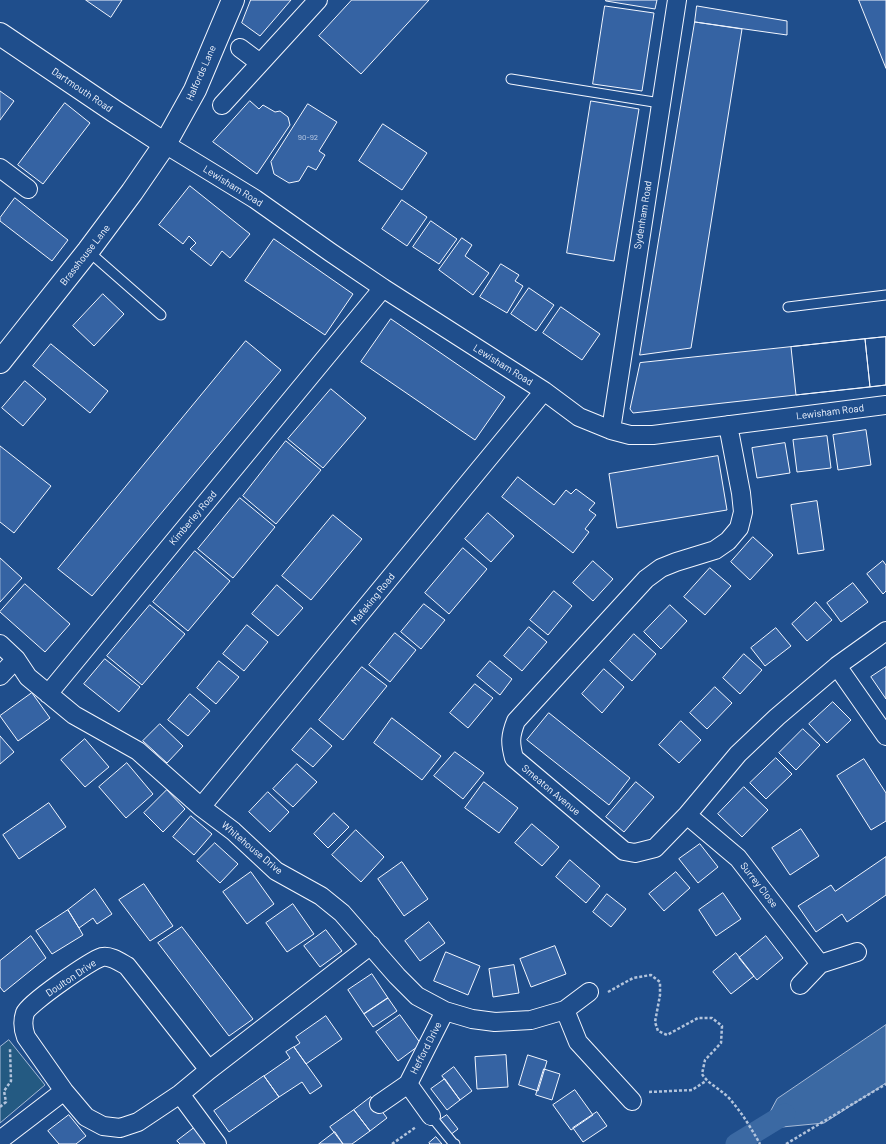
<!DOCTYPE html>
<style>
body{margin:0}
canvas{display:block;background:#1f4e8c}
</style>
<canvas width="886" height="1144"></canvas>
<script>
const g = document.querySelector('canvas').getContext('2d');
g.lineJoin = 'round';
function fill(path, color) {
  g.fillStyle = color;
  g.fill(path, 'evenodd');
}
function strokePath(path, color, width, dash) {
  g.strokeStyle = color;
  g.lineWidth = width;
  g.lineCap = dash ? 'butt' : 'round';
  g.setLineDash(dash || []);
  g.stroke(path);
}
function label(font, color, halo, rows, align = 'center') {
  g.font = font + ' Barlow,sans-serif';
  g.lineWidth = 3;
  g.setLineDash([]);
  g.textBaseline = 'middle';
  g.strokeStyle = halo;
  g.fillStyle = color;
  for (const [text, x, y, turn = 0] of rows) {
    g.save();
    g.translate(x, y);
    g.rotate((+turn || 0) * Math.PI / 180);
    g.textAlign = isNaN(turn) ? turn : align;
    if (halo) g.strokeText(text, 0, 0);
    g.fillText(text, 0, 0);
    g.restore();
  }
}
const green = new Path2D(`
 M9,1040L45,1085L0,1123V1047Z`);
fill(green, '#245a82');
strokePath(green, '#a8bbd7', 1);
const water = new Path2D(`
 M886,1025V1083L824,1123L761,1129L777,1099Z`);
fill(water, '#3b69a3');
strokePath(water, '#a8bbd7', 1);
strokePath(new Path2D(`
 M736,1144L785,1114`), '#3b69a3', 21);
const building = new Path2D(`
 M86,0H122L111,17Z
 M251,0H291L260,36L242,23Z
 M352,0H429L361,74L319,36Z
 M606,0H657L655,9L606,1Z
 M859,0H886V68Z
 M605,6L654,13L642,91L593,84Z
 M697,6L787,21V35L695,22Z
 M695,22L742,29L691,348L640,355Z
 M0,91L14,101L0,120Z
 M250,101L259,109L263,105L275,112L280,111L288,117L290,125L257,174L213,142Z
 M591,101L639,109L614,261L567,253Z
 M65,103L90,123L43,184L18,165Z
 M308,104L337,122L319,151L325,155L316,170L308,166L299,181L289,183L274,174L271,162Z
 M383,124L427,153L402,190L359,161Z
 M190,186L250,234L230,258L222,251L211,266L190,249L196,243L189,236L183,244L159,225Z
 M15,198L68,240L52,261L0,221V218Z
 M402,200L427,217L407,246L382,229Z
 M431,221L457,239L439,264L413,247Z
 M462,238L472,245L465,256L489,273L473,295L439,270Z
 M274,239L353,294L325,335L245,281Z
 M501,264L519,275L515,281L523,286L507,313L480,297Z
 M529,288L554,305L536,331L511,314Z
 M103,294L124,314L94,346L73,326Z
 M561,307L600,334L582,360L543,333Z
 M391,319L505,397L475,440L361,362Z
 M886,337V385L633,413L630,409L640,363Z
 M886,337V385L870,387L865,339Z
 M865,339L870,387L796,395L791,347Z
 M246,341L281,370L92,596L58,569Z
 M51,344L108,391L90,413L33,366Z
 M25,381L46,399L23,426L2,408Z
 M331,389L366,418L323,468L288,439Z
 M866,430L871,465L838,470L833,435Z
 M827,436L831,468L797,472L793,440Z
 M286,441L321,470L276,524L243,496Z
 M785,443L790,473L757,478L752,448Z
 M0,446L51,486L14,533L0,522Z
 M718,456L727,510L617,528L609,474Z
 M518,477L554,505L566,490L571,494L576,489L595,503L589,510L596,515L585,529L589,532L573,553L502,497Z
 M240,498L275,527L233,578L198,549Z
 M817,501L824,550L798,554L791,505Z
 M488,513L514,536L491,562L465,539Z
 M333,515L362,539L311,600L282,576Z
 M753,537L773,555L750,580L731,562Z
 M463,548L487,569L449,614L425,593Z
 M195,551L230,581L188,631L153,602Z
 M0,558L22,578L0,602Z
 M593,561L613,579L593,601L573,583Z
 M883,561L886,565V591L883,594L867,574Z
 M710,568L731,586L705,615L684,597Z
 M853,583L868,602L841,622L827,603Z
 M25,584L70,624L45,652L0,612Z
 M277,585L303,608L278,636L252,614Z
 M554,591L572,606L548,635L530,620Z
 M816,602L832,620L807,641L792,624Z
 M424,604L445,620L421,649L401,632Z
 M150,605L185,634L142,685L107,656Z
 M670,605L687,621L661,649L644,632Z
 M247,625L268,642L244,671L223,654Z
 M529,627L547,642L522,671L504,656Z
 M776,628L791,646L765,666L751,648Z
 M395,633L416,650L390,682L369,665Z
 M634,634L656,654L632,681L610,661Z
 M744,654L762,670L740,694L723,678Z
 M105,659L140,687L119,712L84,684Z
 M219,661L239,677L216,704L197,688Z
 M490,661L512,679L500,695L477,676Z
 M362,667L387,686L343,740L319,720Z
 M886,667V699L871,677Z
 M604,669L624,687L602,713L582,694Z
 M475,684L493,698L468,728L450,713Z
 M715,687L732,703L707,729L690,713Z
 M32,693L50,718L18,741L0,716Z
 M190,694L210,711L188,736L168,720Z
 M833,702L851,720L827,743L809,724Z
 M549,713L630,778L609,805L527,740Z
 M392,718L441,756L422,780L374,743Z
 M681,721L701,740L679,763L659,745Z
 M160,724L183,746L167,763L143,741Z
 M311,728L332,746L313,767L292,750Z
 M803,729L820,745L796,770L779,753Z
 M0,736L14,752L0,764Z
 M85,739L109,767L85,787L61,760Z
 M455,752L484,773L463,799L434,776Z
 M776,758L792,774L766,799L750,783Z
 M864,759L886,793V821L871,830L837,776Z
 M127,763L153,794L126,818L99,787Z
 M297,764L317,782L293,807L273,789Z
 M484,782L518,808L499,833L465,808Z
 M636,782L654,797L624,832L606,817Z
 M744,787L768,810L742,837L718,814Z
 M167,790L185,809L163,832L144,813Z
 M268,792L289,812L270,832L249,812Z
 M49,803L66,827L19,859L3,835Z
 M334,813L349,827L328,848L314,834Z
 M191,816L212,834L194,855L173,837Z
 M532,824L559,847L542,866L515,843Z
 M801,829L819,856L790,875L772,848Z
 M356,830L384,857L361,882L332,855Z
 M215,843L238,864L220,883L197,861Z
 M700,844L718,867L698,883L679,859Z
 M886,857V895L847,922L842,914L816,932L798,906L831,885L835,891Z
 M570,860L600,886L586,903L556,877Z
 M402,862L428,899L404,916L378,879Z
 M251,872L274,904L247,924L223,892Z
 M676,872L690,888L664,911L649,894Z
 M144,884L173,926L150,941L119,900Z
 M95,889L112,914L97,924L93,918L79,928L68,910Z
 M723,893L741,919L716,936L699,910Z
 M607,894L626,909L611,927L593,912Z
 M293,904L314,934L287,952L266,923Z
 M68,910L79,928L83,935L52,954L36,931Z
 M429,922L445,943L420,961L405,941Z
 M182,927L253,1019L229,1036L158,943Z
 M326,930L342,951L320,967L304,946Z
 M31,936L46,958L4,992L0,987V961Z
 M766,936L783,958L757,980L739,958Z
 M555,946L566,974L531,987L520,959Z
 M446,952L480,966L468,995L434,981Z
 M736,953L754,976L731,994L713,972Z
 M514,965L519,993L493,997L489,969Z
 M372,974L388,998L364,1014L348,990Z
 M388,998L397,1011L373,1027L364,1014Z
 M400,1015L421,1044L398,1061L376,1032Z
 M326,1016L342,1039L306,1064L294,1047L300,1043L296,1037Z
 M294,1047L322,1086L310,1094L302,1082L279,1097L264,1076L290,1058L286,1052Z
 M506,1055L508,1087L477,1089L475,1057Z
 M528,1055L547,1061L538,1091L519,1085Z
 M454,1067L472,1091L460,1100L442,1076Z
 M544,1069L560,1074L552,1100L536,1095Z
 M264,1076L279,1097L229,1132L214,1111Z
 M445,1079L460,1100L447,1110L431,1089Z
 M575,1090L593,1115L571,1130L553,1105Z
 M371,1097L387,1118L370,1131L354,1110Z
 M354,1110L370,1131L352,1144H343L330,1127Z
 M597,1112L607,1126L583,1142L573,1128Z
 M69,1115L86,1136L76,1144H59L48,1131Z
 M447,1115L458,1129L450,1135L438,1121Z
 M194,1128L207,1144H180L177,1141Z
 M335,1132L343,1144H319Z
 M436,1137L442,1144H430L429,1143Z`);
fill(building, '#3563a3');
strokePath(building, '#f2f6ff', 1);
const lane = new Path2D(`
 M511,79L660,103
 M88,251L161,315
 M788,307L886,295
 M431,1116L453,1143L455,1144`);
const street = new Path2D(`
 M240,48L260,63
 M222,105L318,0
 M165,144L255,199L330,252L383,288L544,391L579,417L611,430L630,435H653L886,405
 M0,168L28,189
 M728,425L741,493L743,512L739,528L728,541L715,550L676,562L661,568L646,579L516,721C510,736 510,743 514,758L624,851L635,853L655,848L687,815L738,754L777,717L837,666L886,631
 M611,430L677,0
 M0,644L16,659L28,677L74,715L138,751L201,807L233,831L276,871L321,896L342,913L397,976L417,996L445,1011L472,1019L495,1022L531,1020L565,1010L589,992
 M837,666L886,736
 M0,676L16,659
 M48,694L383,288
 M201,807L544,391
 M687,815L738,858L820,964
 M800,985L820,964L857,952
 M565,1010L578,1042L632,1101
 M209,1070L127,966C120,962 110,955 102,957C90,961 29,1003 25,1013C22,1022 23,1029 26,1037L64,1091L86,1117L103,1126L120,1128L138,1122L180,1094L209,1070L371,945
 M408,1084L431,1116
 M180,1094L217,1144
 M379,1104L408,1084L445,1011
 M0,1140L64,1091`);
const secondary = new Path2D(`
 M0,34L114,111L165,144
 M0,362L88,251L132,192L165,144L195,90L233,0`);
strokePath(lane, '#f2f6ff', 11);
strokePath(street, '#f2f6ff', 20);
strokePath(secondary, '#f2f6ff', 24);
strokePath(new Path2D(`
 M608,992L633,978L651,975L660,982V995L655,1022L658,1031L667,1035L698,1018H712L722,1026L721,1043L705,1060L702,1074C708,1084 719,1088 728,1097C741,1111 751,1128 760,1144
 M649,1092L692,1090L706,1081
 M0,1107L6,1102L4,1091L11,1081L10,1049
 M392,1144L416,1127
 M786,1144L886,1084`), '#b3c4dc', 2.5, [3, 2]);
strokePath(lane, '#1f4e8c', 9);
strokePath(street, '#1f4e8c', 18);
strokePath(secondary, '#1f4e8c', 22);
label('8px', '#c3d1e8', null, [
 ["90-92",308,137]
]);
label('10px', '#f2f6ff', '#1f4e8c', [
 ["Halfords Lane",201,73,-66],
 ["Dartmouth Road",82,90,34],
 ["Lewisham Road",233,186,32],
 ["Sydenham Road",643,215,-81],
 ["Brasshouse Lane",85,255,-52],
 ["Lewisham Road",503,365,32],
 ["Lewisham Road",830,412,-7],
 ["Kimberley Road",193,518,-50],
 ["Mafeking Road",373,599,-51],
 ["Smeaton Avenue",551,790,40],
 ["Whitehouse Drive",252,848,40],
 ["Surrey Close",759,885,52],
 ["Doulton Drive",71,978,-34],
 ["Hefford Drive",426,1048,-63]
]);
</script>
